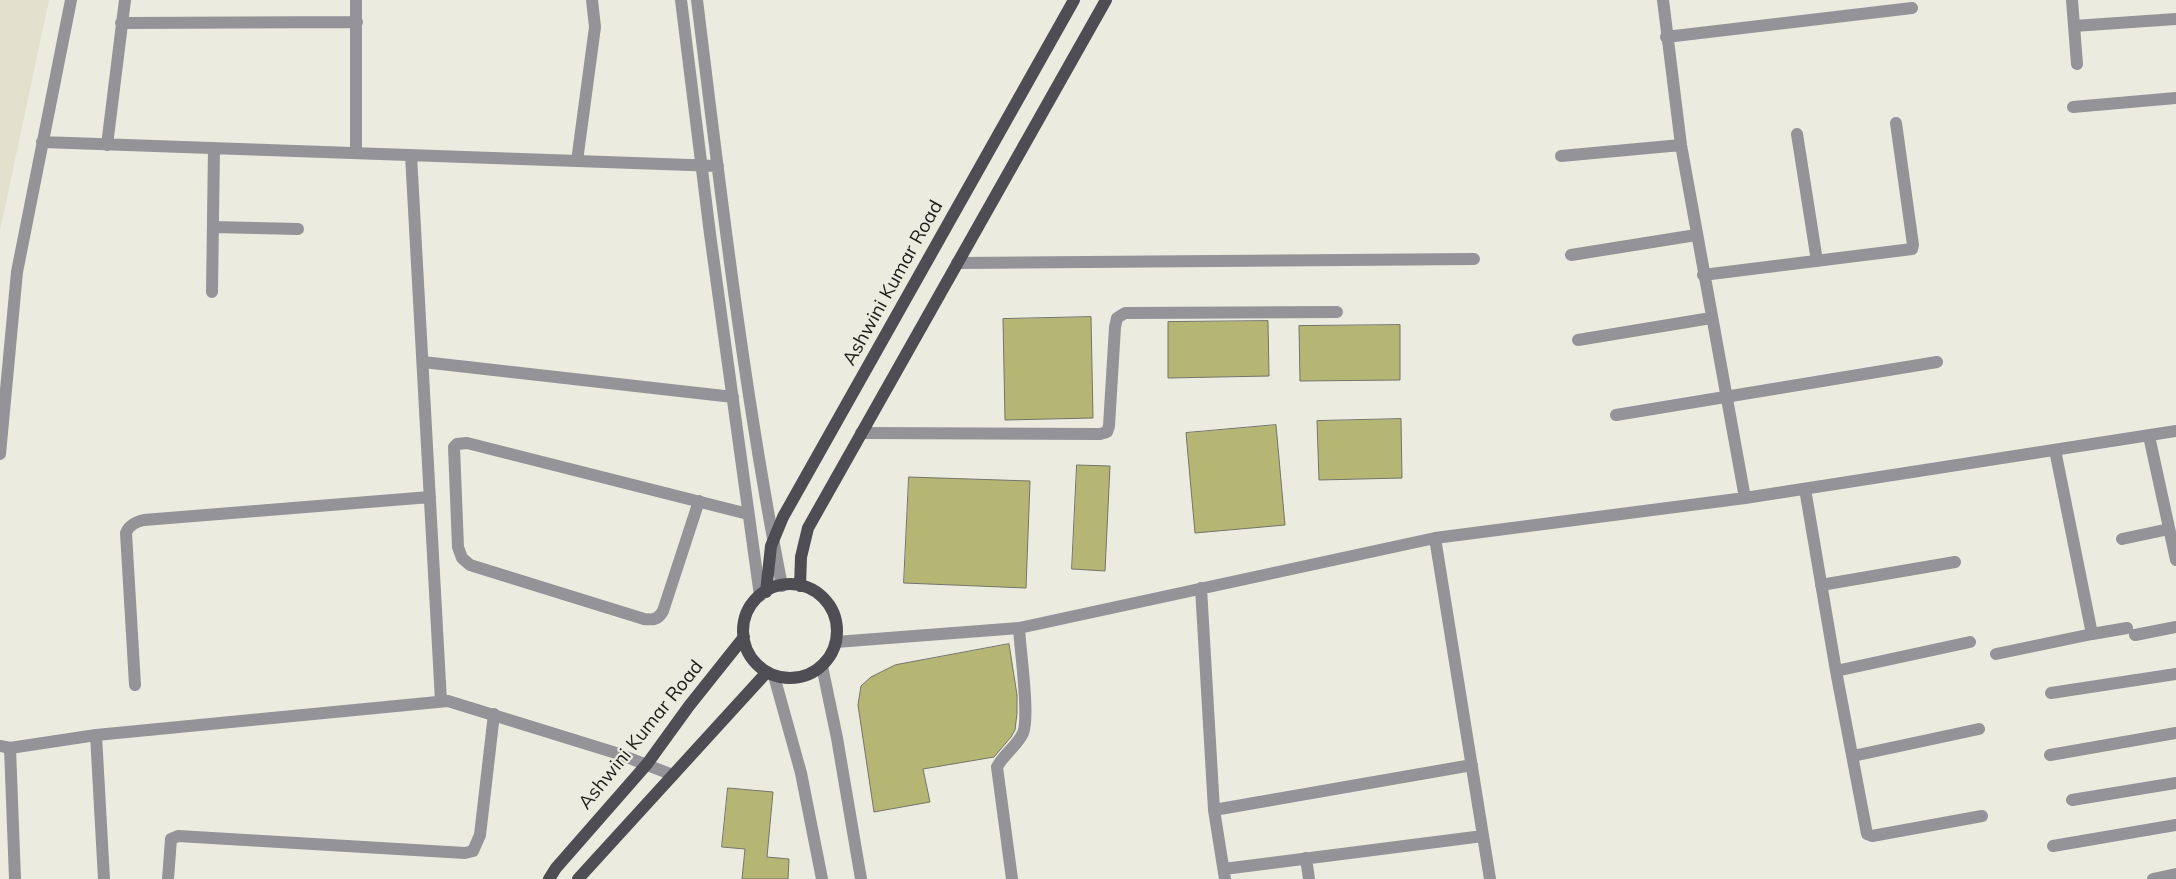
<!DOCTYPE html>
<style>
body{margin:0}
canvas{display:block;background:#ebebe0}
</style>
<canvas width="2176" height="879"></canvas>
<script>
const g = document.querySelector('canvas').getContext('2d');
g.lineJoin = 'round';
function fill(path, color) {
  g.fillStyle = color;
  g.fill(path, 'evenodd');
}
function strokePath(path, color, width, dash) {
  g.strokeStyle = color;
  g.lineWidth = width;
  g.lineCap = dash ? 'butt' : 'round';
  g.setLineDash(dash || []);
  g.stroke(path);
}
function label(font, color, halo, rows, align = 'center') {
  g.font = font + ' Mulish,sans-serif';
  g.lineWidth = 4.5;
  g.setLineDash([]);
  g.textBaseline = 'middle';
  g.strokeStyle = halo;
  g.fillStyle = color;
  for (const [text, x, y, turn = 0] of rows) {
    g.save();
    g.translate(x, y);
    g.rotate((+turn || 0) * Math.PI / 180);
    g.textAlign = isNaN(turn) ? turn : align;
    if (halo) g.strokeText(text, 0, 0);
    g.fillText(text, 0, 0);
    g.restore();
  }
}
fill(new Path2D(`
 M0,0H49L0,231Z`), '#e1e1ce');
const building = new Path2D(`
 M1091,317L1093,418L1005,420L1003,319Z
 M1268,321L1269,376L1168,378V322Z
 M1400,325V380L1300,381L1299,326Z
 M1401,419L1402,478L1319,480L1317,421Z
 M1276,425L1285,525L1195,533L1186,433Z
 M1077,465L1110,466L1105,571L1072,569Z
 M909,477L1030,481L1026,588L904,583Z
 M1009,644L1017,695V713L1015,730L1011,737L994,757L923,769L930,802L874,812L858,705L861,686L871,677L895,665Z
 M728,788L773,792L767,857L789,859L788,879H742L745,849L722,847Z`);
fill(building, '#b6b674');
strokePath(building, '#73746a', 1);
strokePath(new Path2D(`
 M681,0L710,234L760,596
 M697,0C721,195 744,393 782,586
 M1663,0L1681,145L1745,498
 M2072,0L2077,64
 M121,23L357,22
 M2074,26L2176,19
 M1666,37L1912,8
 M2073,107L2176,98
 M1797,134L1817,261
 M42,142L718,166
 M107,145L125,0
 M356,153V0
 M411,155L441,701
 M1561,156L1681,145
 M577,161L595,27L592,0
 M213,227L298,229
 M1571,255L1696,235
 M957,263L1474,259
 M1703,275L1912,249L1913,245L1896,123
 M212,292L214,148
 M1578,340L1711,318
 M423,362L733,397
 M1616,415L1937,362
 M861,433L1100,434L1107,432L1109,426L1115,327L1117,318L1125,313L1337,312
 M2149,436L2176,560
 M0,454L17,272L71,0
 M1805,489L1836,671L1867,834L1872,836L1982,816
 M699,501L663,611C658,620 653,620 644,619L470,565L462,558L458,547L454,447L457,444L467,443L748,514
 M1435,538L1490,879
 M2122,539L2169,529
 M1821,585L1955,562
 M1201,588L1214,810
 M2092,634L2127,628
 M2135,635L2176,627
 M836,642L1019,628L1435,538L1745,498L2176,431
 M1996,654L2092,634L2055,450
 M822,666L837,738L861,879
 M1836,671L1970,642
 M774,676L801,773L822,879
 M135,685L126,533C129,525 135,522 144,520L430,497
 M2051,693L2176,674
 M96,735L104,879
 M0,746L10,748L96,735L448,701L616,753L673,775
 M10,748L15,879
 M2050,755L2176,733
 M1853,756L1979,729
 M2072,800L2176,783
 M2053,846L2176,825
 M1306,858L1309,879
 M1224,869L1483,836
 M168,879L171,839L178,836L465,853L473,851L480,835L494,714
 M1012,879L997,767C1004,754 1017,746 1023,733C1030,717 1020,649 1019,628
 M1225,879L1214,810L1472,765
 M2153,879L2176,874`), '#949397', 12);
strokePath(new Path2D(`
 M743 631a47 47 0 1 1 94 0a47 47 0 1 1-94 0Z
 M800,586L801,557L808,528L1106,0
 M766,592L771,546L783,517L1074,0
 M549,879L556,868L647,764L689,706L744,637
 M578,879L767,672`), '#4f4d54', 12);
label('19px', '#1c1c18', '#ebebe0', [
 ["Ashwini Kumar Road",893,283,-61],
 ["Ashwini Kumar Road",641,735,-51]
]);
</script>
